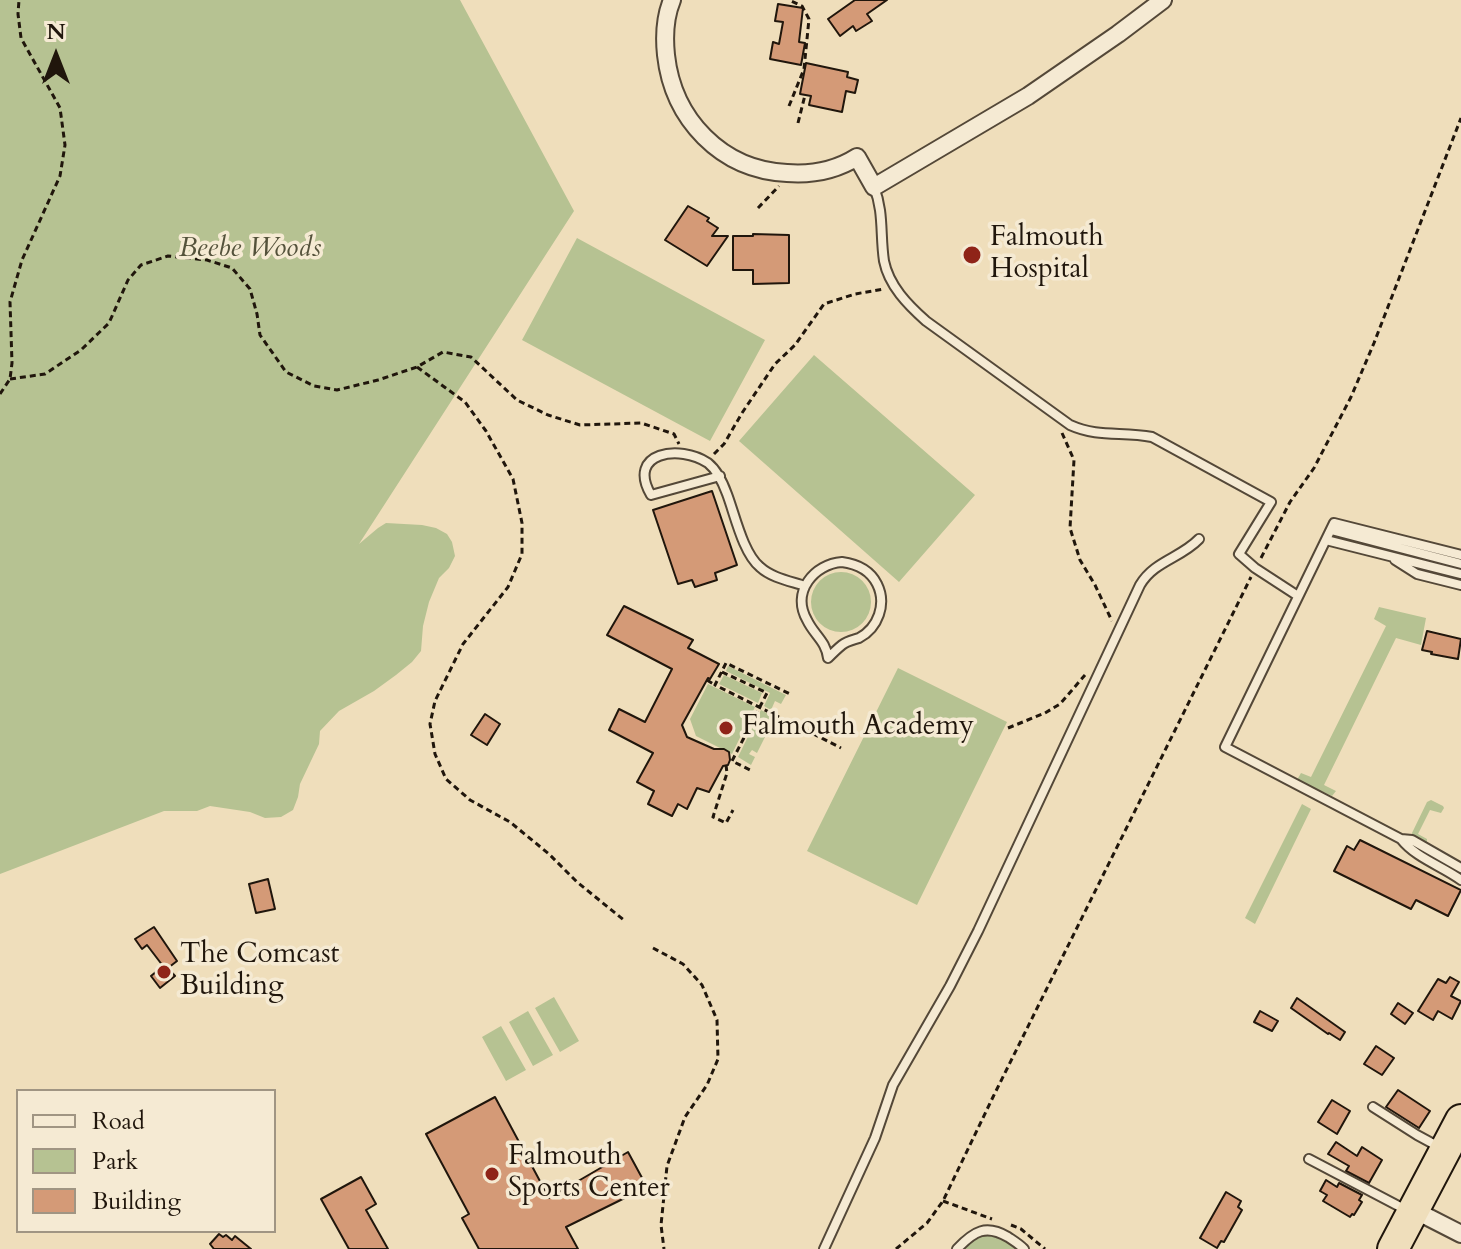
<!DOCTYPE html>
<style>
body{margin:0}
#map{position:relative;width:1461px;height:1249px;overflow:hidden;background:#efdebb;font-family:Cardo,serif}
canvas{display:block}
.legend{position:absolute;left:16px;top:1089px;width:260px;height:144px;box-sizing:border-box;background:#f5ead3;border:2px solid #a09583;margin:0;padding:10px 14px;list-style:none;font-size:24px;color:#20160c}
.legend li{display:flex;align-items:center;gap:16px;height:40px}
.legend b{width:40px;border:2px solid #a09583}
.north{position:absolute;left:16px;top:16px;width:80px;height:80px;-webkit-text-stroke:6px #f5ead3;paint-order:stroke;rotate:0deg;font-size:22px;font-weight:700;line-height:32px;text-align:center;color:#20160c}
.north::after{content:'';display:block;margin:auto;width:28px;height:36px;background:#20160c;clip-path:polygon(50% 0,100% 100%,50% 72%,0 100%)}
</style>
<div id="map">
<canvas width="1461" height="1249"></canvas>
<ul class="legend">
<li><b style="height:10px;background:#f5ead3"></b>Road</li>
<li><b style="height:22px;background:#b6c292"></b>Park</li>
<li><b style="height:22px;background:#d49a77"></b>Building</li>
</ul>
<div class="north">N</div>
</div>
<script>
const g = document.querySelector('canvas').getContext('2d');
g.lineJoin = 'round';
function fill(path, color) {
  g.fillStyle = color;
  g.fill(path, 'evenodd');
}
function strokePath(path, color, width, dash) {
  g.strokeStyle = color;
  g.lineWidth = width;
  g.lineCap = dash ? 'butt' : 'round';
  g.setLineDash(dash || []);
  g.stroke(path);
}
function label(font, color, halo, rows, align = 'center') {
  g.font = font + ' Cardo,serif';
  g.lineWidth = 7;
  g.setLineDash([]);
  g.textBaseline = 'middle';
  g.strokeStyle = halo;
  g.fillStyle = color;
  for (const [text, x, y, turn = 0] of rows) {
    g.save();
    g.translate(x, y);
    g.rotate((+turn || 0) * Math.PI / 180);
    g.textAlign = isNaN(turn) ? turn : align;
    if (halo) g.strokeText(text, 0, 0);
    g.fillText(text, 0, 0);
    g.restore();
  }
}
fill(new Path2D(`
 M0,0H460L574,211L359,544L378,528L386,523L422,525L436,528L447,534L452,542L455,556L449,568L439,578L429,602L423,626L421,651L412,662L396,675L374,691L339,711L320,731L319,744L300,784L298,797L293,810L281,817L265,818L250,812L210,806L197,811H164L0,874Z
 M577,238L765,340L710,441L522,340Z
 M814,355L975,495L899,582L739,441Z
 M811 602a30 30 0 1 1 60 0a30 30 0 1 1-60 0Z
 M1379,607L1426,618L1421,645L1396,638L1324,785L1336,791L1332,796L1297,780L1301,773L1311,777L1386,626L1374,619Z
 M728,666L786,695L781,704L775,701L771,710L764,706L770,693L726,671Z
 M898,668L1007,722L917,905L807,851Z
 M724,675L762,693L758,703L719,684Z
 M708,684L755,707L732,754L696,736L690,719Z
 M761,710L775,717L769,728L764,726L762,730L767,733L757,753L752,750L749,754L755,757L751,765L738,757Z
 M1431,800L1443,806L1444,808L1441,813L1430,810L1418,834L1427,839V842L1424,843L1412,837V833L1427,802Z
 M1302,804L1311,809L1255,924L1245,918Z
 M554,997L579,1041L560,1052L535,1008Z
 M528,1011L553,1055L533,1066L509,1022Z
 M501,1026L526,1070L506,1081L482,1037Z
 M990,1234L1003,1240L1016,1249H963L977,1236Z`), '#b6c292');
const building = new Path2D(`
 M855,0H887L867,14L872,21L856,31L853,26L840,36L828,19Z
 M778,4L803,8L799,42L805,43L801,65L770,59L773,42L779,44L783,22L775,21Z
 M806,63L848,72L847,77L858,80L855,93L846,91L842,112L809,105L811,96L800,94Z
 M688,206L709,218L707,221L718,228L712,236H728L707,266L665,240Z
 M753,234L789,235V283L753,284V270H733V236H753Z
 M712,491L737,565L715,573L717,580L695,587L692,580L678,584L653,510Z
 M624,606L693,640L688,648L719,664L710,679L708,678L682,725L687,737L714,749H724L729,752L730,760L728,765L723,766L709,792L697,788L687,809L678,804L672,816L648,804L654,791L637,782L653,753L609,730L619,709L645,722L672,669L607,635Z
 M1427,631L1461,639L1458,659L1431,654L1432,652L1422,650Z
 M485,714L500,724L487,745L471,735Z
 M1360,840L1461,890L1448,916L1416,900L1411,909L1334,871L1347,846L1354,850Z
 M268,879L275,909L256,913L249,884Z
 M154,927L177,961L168,968L175,976L160,988L151,976L163,966L147,945L142,949L135,939Z
 M1450,977L1459,982L1451,996L1461,1001L1452,1019L1438,1011L1433,1020L1418,1011L1438,979L1446,983Z
 M1297,998L1345,1032L1340,1040L1329,1033L1328,1034L1291,1008Z
 M1398,1003L1413,1013L1405,1024L1391,1014Z
 M1260,1011L1278,1021L1272,1031L1254,1022Z
 M1376,1046L1394,1058L1382,1075L1364,1064Z
 M1398,1090L1430,1111L1419,1128L1386,1107Z
 M495,1097L549,1198L628,1152L647,1187L566,1227L578,1249H479L462,1218L469,1214L426,1134Z
 M1332,1100L1350,1111L1337,1134L1318,1122Z
 M1336,1142L1357,1156L1362,1147L1382,1160L1369,1183L1346,1171L1349,1166L1328,1154Z
 M361,1177L376,1204L366,1210L388,1249H349L321,1199Z
 M1326,1180L1337,1187L1339,1183L1362,1195L1359,1200L1362,1202L1354,1215L1352,1214L1350,1217L1323,1201L1327,1195L1320,1191Z
 M1226,1192L1241,1201L1238,1207L1242,1210L1224,1242L1221,1241L1217,1248L1200,1238Z
 M219,1234L223,1237L226,1235L232,1240L235,1236L251,1249H214L210,1244Z`);
fill(building, '#d49a77');
strokePath(building, '#20160c', 2);
const lane = new Path2D(`
 M874,187C884,212 880,234 884,261C889,286 908,305 926,321L1070,425C1099,438 1122,431 1152,437L1271,502L1239,554L1255,568L1298,596
 M720,476L651,495C626,452 680,444 708,463C718,471 723,483 727,494C735,515 743,553 760,567C772,578 790,581 805,586
 M1331,530L1461,564
 M1326,540L1461,574
 M1461,555L1334,523L1225,747L1401,839L1412,840L1461,868
 M1395,560L1417,574L1461,585
 M842,562C857,564 870,570 877,584C887,604 878,628 859,638C853,640 847,641 842,645C837,649 833,653 828,658C826,641 814,635 807,620C791,592 814,564 842,562Z
 M1401,839C1416,858 1442,866 1461,880
 M1373,1107L1417,1135L1441,1148
 M1309,1159L1408,1211
 M824,1249L875,1138L893,1085L950,986L978,931L1140,585C1154,561 1181,558 1199,539
 M957,1249C974,1231 986,1224 1008,1237C1014,1241 1019,1244 1024,1249`);
const street = new Path2D(`
 M672,0C665,17 664,36 666,55C673,119 721,170 787,173C813,175 835,171 857,157L874,187L1028,96L1118,34L1163,0
 M1414,1210L1461,1234`);
const highway = new Path2D(`
 M1393,1249L1461,1120`);
strokePath(lane, '#544838', 12);
strokePath(street, '#544838', 20);
strokePath(highway, '#20160c', 34);
strokePath(new Path2D(`
 M789,106L804,69L809,19L802,6L789,0
 M798,123L805,95
 M758,208L779,186
 M417,367L465,402L486,431L513,479L522,523V554L508,587L463,644L435,701L430,724L435,754L446,779L470,800L510,822L549,854L577,882L625,921
 M10,379L45,374L81,350L109,323L128,280L141,265L168,256L207,260L232,268L250,289L257,314L260,335L286,372L314,386L337,390L378,380L417,367L443,352L471,357L517,400L548,415L580,425L641,423L674,434L679,444
 M0,394L10,379L12,363L10,302L22,260L60,176L65,145L60,108L21,38L18,14L19,0
 M1062,433L1074,460L1070,528L1080,560L1095,585L1112,621
 M714,454L724,444L742,413L775,364L795,345L824,304L855,294L884,289
 M1261,558L1290,502L1314,468L1351,397L1374,343L1461,118
 M722,672L767,693L732,761L752,771
 M707,680L715,685
 M779,717L715,685L726,663L790,694
 M1008,728L1045,713L1060,704L1085,675
 M804,729L841,748
 M726,765L727,773L713,817L726,823L733,810
 M653,948L683,964L702,985L717,1020L718,1059L707,1085L685,1117L667,1166L661,1225L664,1249
 M943,1201L992,1219
 M1011,1225L1021,1229L1045,1249
 M896,1249L927,1223L943,1201L993,1097L1251,577`), '#20160c', 3, [6, 4]);
strokePath(lane, '#f5ead3', 8);
strokePath(street, '#f5ead3', 16);
strokePath(highway, '#efdebb', 30);
for (const [x, y, r, color] of [
 [972,255,10,"#8f2418"],
 [726,728,8,"#8f2418"],
 [164,972,8,"#8f2418"],
 [492,1174,8,"#8f2418"]
]) {
  const dot = new Path2D();
  dot.arc(x, y, r, 0, 2 * Math.PI);
  g.fillStyle = color;
  g.fill(dot);
  strokePath(dot, '#f5ead3', 3);
}
label('28px', '#20160c', '#f5ead3', [
 ["Falmouth",990,239],
 ["Hospital",990,271],
 ["Falmouth Academy",742,728],
 ["The Comcast",180,956],
 ["Building",180,988],
 ["Falmouth",508,1158],
 ["Sports Center",508,1190]
], 'left');
label('italic 28px', '#54523b', '#f5ead3', [
 ["Beebe Woods",250,250]
]);
</script>
